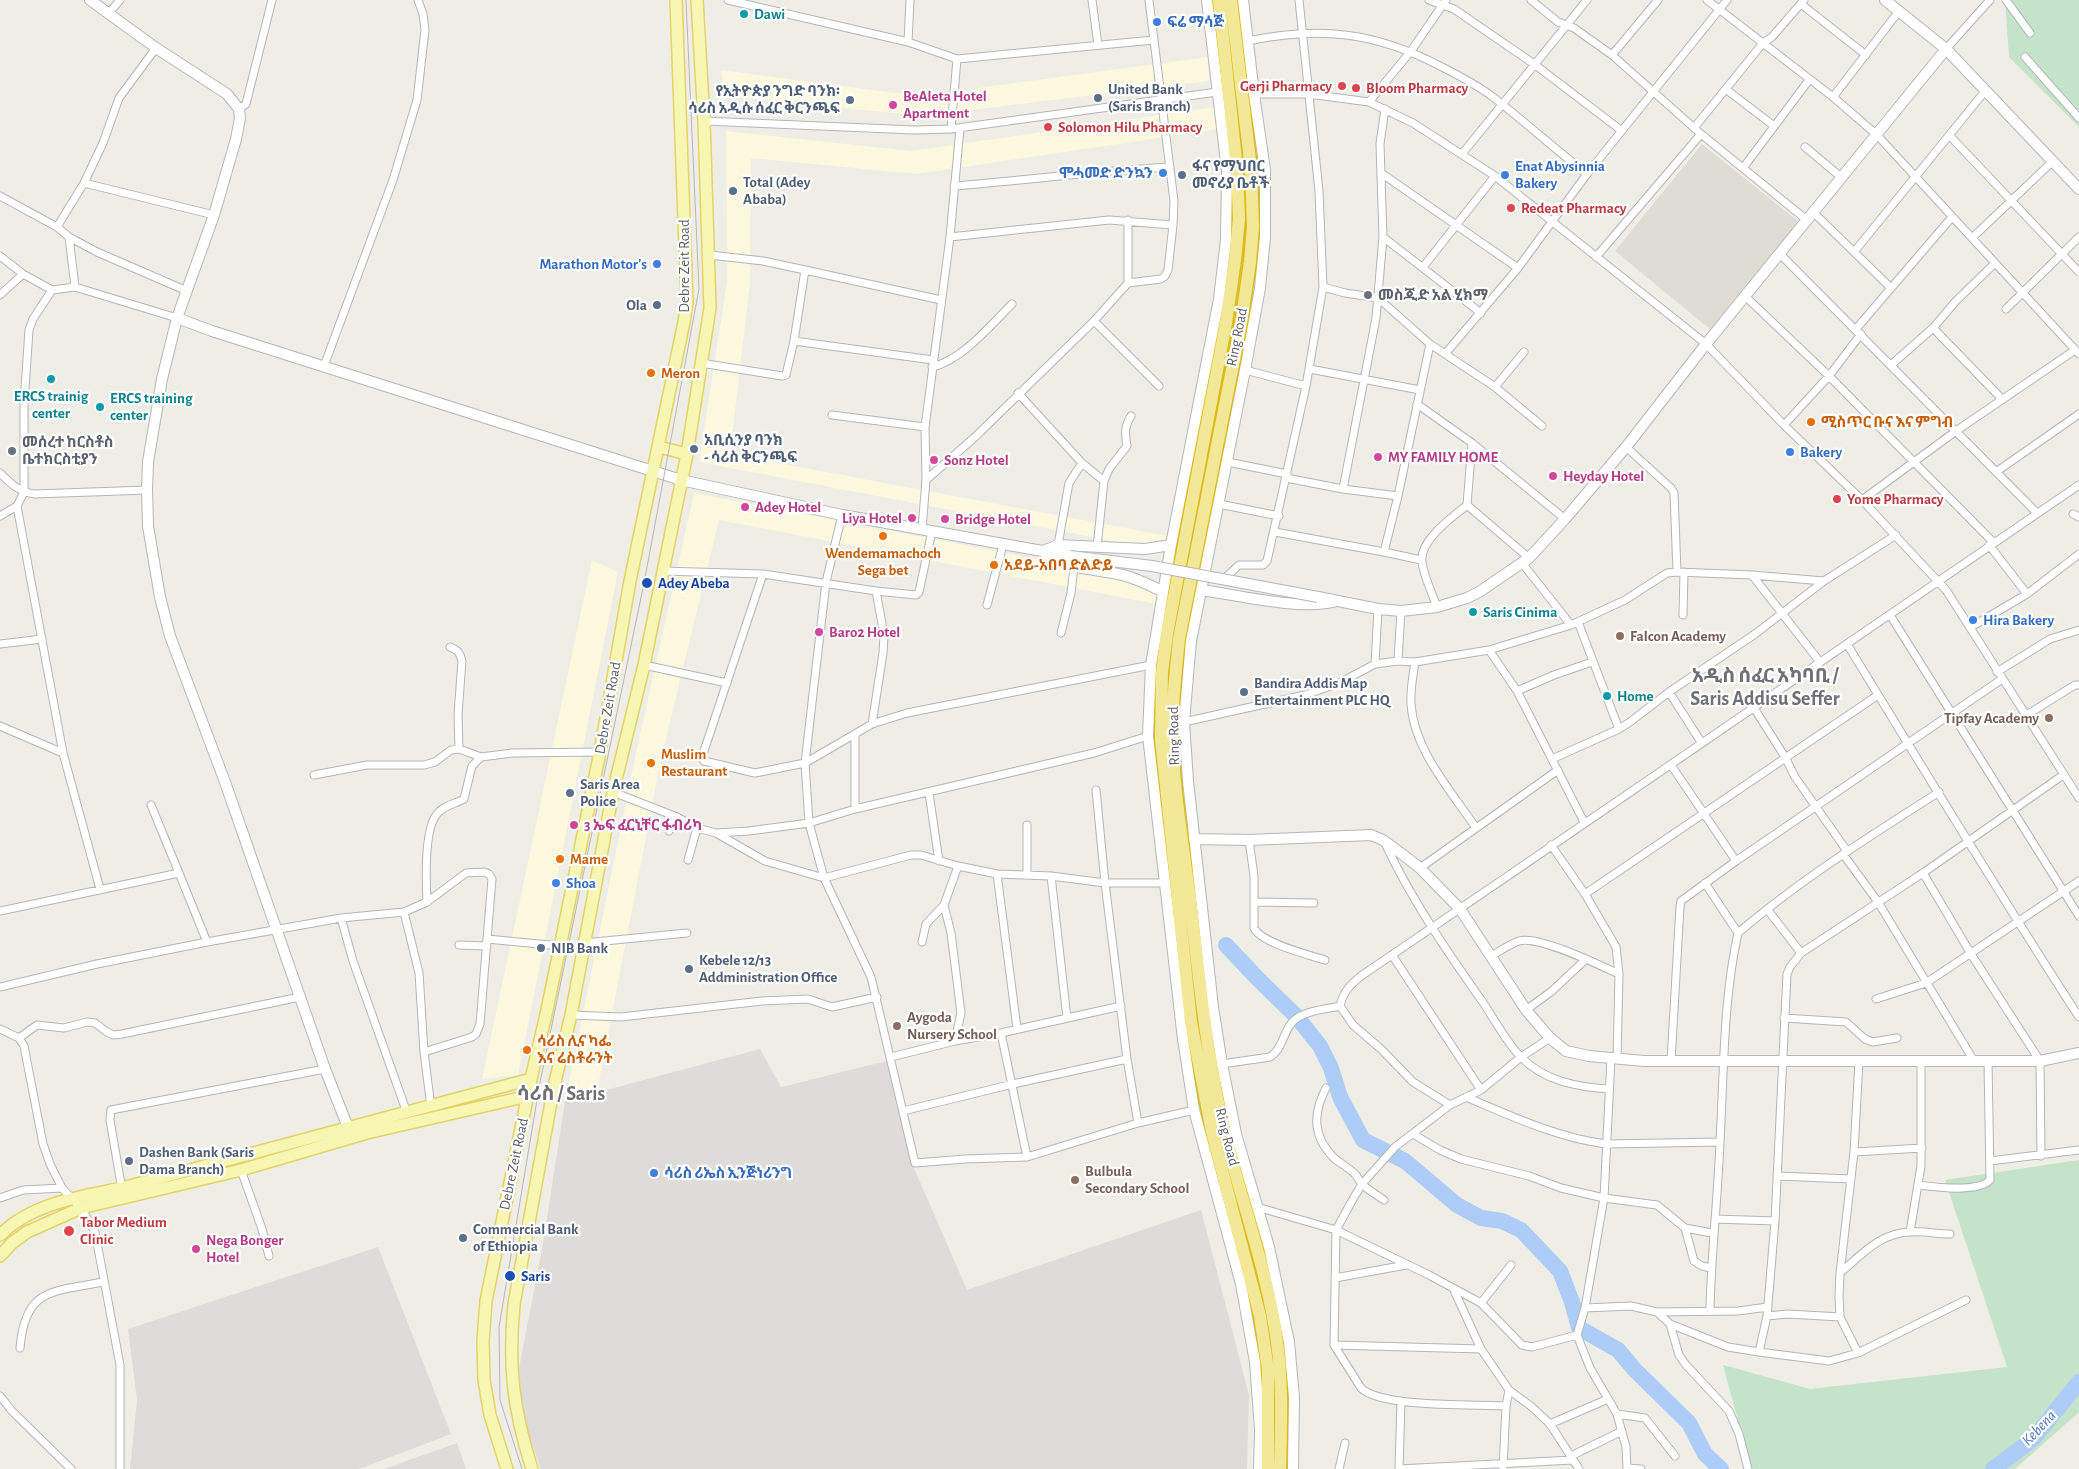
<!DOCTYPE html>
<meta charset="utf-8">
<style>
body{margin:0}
canvas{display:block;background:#eeede6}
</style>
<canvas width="2079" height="1469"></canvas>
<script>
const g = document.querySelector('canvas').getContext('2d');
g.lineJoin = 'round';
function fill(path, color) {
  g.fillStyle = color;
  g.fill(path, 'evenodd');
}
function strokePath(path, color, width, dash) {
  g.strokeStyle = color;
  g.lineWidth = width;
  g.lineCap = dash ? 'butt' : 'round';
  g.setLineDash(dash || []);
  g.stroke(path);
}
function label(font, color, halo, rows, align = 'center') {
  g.font = font + ' "Alegreya Sans","Noto Sans Ethiopic",sans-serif';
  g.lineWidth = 4.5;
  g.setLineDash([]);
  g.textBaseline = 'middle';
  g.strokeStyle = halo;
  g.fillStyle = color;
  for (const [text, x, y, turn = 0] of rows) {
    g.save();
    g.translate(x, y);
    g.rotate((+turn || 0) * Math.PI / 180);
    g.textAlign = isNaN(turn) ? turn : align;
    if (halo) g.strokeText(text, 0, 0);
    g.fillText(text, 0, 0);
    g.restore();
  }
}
fill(new Path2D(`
 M1208,57L1209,81L922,116L724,96L721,70L918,96Z
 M1216,107L1219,129L917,174L751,158L750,283L730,454L1179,538L1175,553L699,462L727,282L726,131L911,151Z
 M694,493L1166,584L1162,605L719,520L661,759L597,1092L565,1101L637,748Z
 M592,560L618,572L518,1075L482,1079Z`), '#fbf8de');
fill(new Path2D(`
 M760,1049L781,1087L891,1060L913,1166L967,1290L1201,1210L1249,1395L1247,1469H541L514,1394L543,1244L565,1101Z
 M378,1247L451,1434L359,1469H130L137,1400L128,1329Z
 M457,1443L466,1469H384Z`), '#dddcd8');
fill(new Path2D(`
 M1702,144L1799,222L1711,330L1615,251Z`), '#deddd4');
fill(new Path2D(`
 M2005,0H2079V127L2009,57Z
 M2079,1160V1412L2015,1469H1751L1723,1365L1810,1389L2007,1367L1945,1180Z`), '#c5e3c9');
strokePath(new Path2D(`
 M1226,945L1258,979L1296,1016L1320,1046L1331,1068L1340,1097L1363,1140L1405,1161L1457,1205L1481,1218L1502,1221L1521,1230L1560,1271L1572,1302L1579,1328L1618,1350L1635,1370L1689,1423L1705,1454L1721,1469
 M1993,1469L2033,1439L2079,1382`), '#adccf7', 16);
const street = new Path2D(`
 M728,0L908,42L957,59L1153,40
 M1092,0L1098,45
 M1429,0L1454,9L1534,64L1622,131
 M1531,0L1558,22L1574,28L1612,55L1701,134L1808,221
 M1707,0L1833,97L1877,135L2079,354
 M2006,0L2030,33
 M1801,4L1866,55
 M108,14L120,0
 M1248,41C1320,26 1375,32 1440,66C1458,75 1477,85 1493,97C1525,122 1555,149 1587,174
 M908,42L910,0
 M1946,49L1990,0
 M1612,55L1658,0
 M2025,57L2079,118
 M1727,90L1774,126
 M1254,94H1309L1369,102L1413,123L1495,176L1706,344L1784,425L1862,500L1946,590L2079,798
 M1833,97L1899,11
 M1369,102L1411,51L1446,0
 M239,109L246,104L272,0
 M704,121L914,130L951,129L1217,92
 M1694,128L1763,43L1772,37L1804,0
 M951,129L957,59
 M1950,136L2079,272
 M1805,147L1841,177
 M1462,154L1587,0
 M1743,168L1809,80
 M1381,173L1518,268
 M84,183L214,215
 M954,186C1026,180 1098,171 1170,167
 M0,196L57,227L69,237L97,252L187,291
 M1814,213L1891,288
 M1128,220V283
 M57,227L84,183L103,143L119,98L156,48
 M950,237L1109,220L1173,225
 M1383,237L1481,313
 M1972,238L2053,161
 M1854,252L1986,90
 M1780,254L2037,513
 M710,255L763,261L805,270
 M0,256L23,274L52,290
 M1596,257L1701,134
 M1995,263L1955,302L1933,328L2002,399
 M1423,267L1495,176
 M75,287L177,318
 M0,295L23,274
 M1746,297L1829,376L1994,543
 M2006,309L2079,237
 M1094,321L1159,386
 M1856,329L1952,217
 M794,341L933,360
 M1430,344L1495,387L1542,426
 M1445,354L1518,268L1587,174L1727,0
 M701,363L782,376L786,375L794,341L805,270L941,300
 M1891,365L1933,328
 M324,366L393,180L417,100L425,30L423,14L418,0
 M932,367C962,360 990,326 1012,304
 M1310,369L1420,390
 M1245,370L1306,386
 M1495,387L1524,352
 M1018,393L1082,463L1104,481L1097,547
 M1417,404L1472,443L1565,519
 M832,415L925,427
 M1784,425L1829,376L1861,334
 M1626,447L1671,488L1674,493L1677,572
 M1228,462L1287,474
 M1996,472L2079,414
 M0,473C11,484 19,492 35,494L147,490
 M1286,478L1343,489L1398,496L1430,344L1378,298L1345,293L1323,287
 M926,480L925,427L950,237L960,128
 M1104,481L1109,469L1127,446C1125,434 1124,427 1131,416
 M1343,489L1376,318L1383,237L1380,144L1385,109
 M1862,500L1956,431L2075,350
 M1219,504L1279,516
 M1467,505L1529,558
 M2073,514L2079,517
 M842,515L826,582L805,763L809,823L824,878L871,977L915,1163L965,1159L1027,1157L1138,1123L1194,1110
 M0,516L17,506
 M922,529L926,480L975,437L1094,321L1128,283L1161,279L1165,276L1168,270L1173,225L1174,201L1149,0
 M1275,532L1384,552L1398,496
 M1058,545L1069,483L1082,463
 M1989,545L2027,594
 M1384,552L1421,560
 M1522,563L1571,625
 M662,571L763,574L876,591L884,635L883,653L872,724
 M763,574L702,757L704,761L755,773L805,763L872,724L907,713L1151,665
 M1752,575L1824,581L1896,535
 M1225,578L1239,565H1263L1267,561L1306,386L1323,287L1319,191L1299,0
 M876,591L916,595L919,592L932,531
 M987,605L1003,545
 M1437,607C1432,593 1424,577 1422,562C1419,540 1453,517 1467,505L1472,443
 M1683,615L1684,572
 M1890,615L2079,916
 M1578,622L1619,729L1630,722L1669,692L1755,634L1824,581
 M1971,627L2027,594L2079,554
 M1061,633L1071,593L1074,567
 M0,644L42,639
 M1847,644C1923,768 1999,894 2079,1017
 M450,647C458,650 460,653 462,661L458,714L459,749
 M1489,650L1571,625L1625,600L1667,573L1677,572L1752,575L1820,662
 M1398,661L1401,611
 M1415,662C1413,676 1410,690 1411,704C1414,750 1451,791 1476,828
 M1375,664L1378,609
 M644,665L727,683
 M1997,672L2050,639L2079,630
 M1517,691L1554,675L1592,662
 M1669,692L1701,742
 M1754,708L1785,757L1795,777L1847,851
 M2025,716L2075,685H2079
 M1184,722L1305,695L1339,683L1375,664L1398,661L1415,662L1489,650L1517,691L1584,822
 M0,726L63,753L17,506L24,492V403L29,330L33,319L52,290L75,287L69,237
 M63,753L100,889
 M1552,759L1619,729
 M1671,765L1736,861
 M314,775L367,765H424L435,762L451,750L459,749L481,757
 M1096,790L1105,883H1164
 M613,792L677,817L697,828L716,833L765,861L824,878L911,855H921L958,866L997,874L1051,876L1105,883L1127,1059L1138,1123
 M929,793L939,861
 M151,805L179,873
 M855,809V734
 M1027,825V875
 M669,831L677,817
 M717,833L749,831L809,823L855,809L1094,753L1148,736
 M1249,840L1254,876V928C1261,943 1309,955 1325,960
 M1385,843C1411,899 1446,950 1482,1001C1493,1017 1508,1045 1521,1057C1544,1081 1577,1087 1609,1089
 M1551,845L1585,894L1878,695
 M1843,854L1878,902L1974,1061
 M688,860L697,828
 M1420,868L1558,770
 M997,874L1017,1028
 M1051,876L1067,1018
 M1705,883L1738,933
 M1585,894L1616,947L1619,974L1617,1059
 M427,902C426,882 424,829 437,814C444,805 455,804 464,799L472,766L481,757L512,753L600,752
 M1254,902L1314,903
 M944,905L958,866
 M1767,909L1801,953
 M0,911L179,873L207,942L341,918L404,912L427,902L466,873L484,872L489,874L492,879L480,1024L476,1034L472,1037L424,1052
 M404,912L419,973L424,1052L431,1107
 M341,918L353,961L407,1113
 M487,939L560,946
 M922,942L926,924L944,905L951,933L961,1013L955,1041
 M584,943L687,933
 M459,945L487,946
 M1392,955L1481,1090
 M1491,956C1500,951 1510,944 1519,941C1538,935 1599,965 1619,974
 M0,987L97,964L207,942
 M1876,999L1926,983L2079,881
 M1526,1010L1552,991L1586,959
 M571,1015L621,1017L762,1001L808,999L832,1007L877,997
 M1784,1018L1846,1022L1865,1039L1873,1042L1897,1038
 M0,1029L19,1038L24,1046L43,1144L50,1164L62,1188L81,1208L95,1232L120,1365V1469
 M1001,1033L1027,1157
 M19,1038L37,1025L64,1028L87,1022L95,1023L107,1032L113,1035L122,1034L300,997
 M891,1057L955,1041L1001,1033L1121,1006
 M1671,1061L1680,907L1681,901L1736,861L2002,679
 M1859,1061L1854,1152L1840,1273L1839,1297L1840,1317L1858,1353L1829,1361L1759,1352L1767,1316L1775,1221L1787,974L1790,967L1801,953L1923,873
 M1222,1064L1270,1057C1284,1049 1283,1027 1297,1018C1309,1010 1327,1009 1340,1006
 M1326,1088C1313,1113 1312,1136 1334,1158C1341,1164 1349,1168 1355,1174C1358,1177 1359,1181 1362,1184C1368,1190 1377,1195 1384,1200
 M1466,1097C1511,1116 1558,1138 1606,1144L1720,1142
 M1450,1105L1413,1082L1381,1049L1353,1025L1340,1006C1343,992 1350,985 1361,976C1601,813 1840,648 2079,485
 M903,1111L1013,1084L1127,1059
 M1413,1134L1440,1150L1461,1159L1529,1176L1561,1188L1604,1198L1611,1058
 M1854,1152L1922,1148
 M2041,1156L2040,1061L1971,954L1923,873L2063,775
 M1990,1161L2079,1150
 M241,1170L262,1229L269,1256
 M1778,1176L1851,1179
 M1918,1185C1935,1187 1978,1193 1990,1180L1988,1061
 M122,1190L110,1120L111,1110L325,1069
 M0,1198L23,1190L62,1188
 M1257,1207L1336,1230L1429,1275L1453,1288L1481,1349L1509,1390L1532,1407L1550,1424L1579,1469
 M1715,1219L1775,1221
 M1685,1228L1694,1261L1702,1266L1711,1268
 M1910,1232L1921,1166V1061
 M1840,1273C1861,1255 1881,1232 1911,1232C1924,1231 1937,1234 1950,1234
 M1335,1278L1406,1265
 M1453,1288L1481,1303L1522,1345L1532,1347L1577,1335L1590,1368L1617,1414L1626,1447L1627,1469
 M1481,1303L1511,1265
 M1585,1308L1631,1306L1657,1312L1670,1324L1728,1347L1759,1352
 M1710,1311C1711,1253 1718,1198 1720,1141C1724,1071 1723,1001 1738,933C1800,880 1870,836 1939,792
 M1657,1312L1738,1311L1768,1307
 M1767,1316L1788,1314L1840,1317
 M1670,1324L1679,1355L1686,1365L1729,1411L1739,1434L1748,1469
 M1577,1335L1585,1308L1604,1198L1657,1205L1685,1228L1712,1233
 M1334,1345L1481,1349
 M20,1348C25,1287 53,1292 103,1282
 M1858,1353L1966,1300
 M0,1396L12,1411L71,1469
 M1506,1406L1509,1390
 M1617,1414L1645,1418L1675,1456
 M1550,1424L1608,1399
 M1571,1456L1622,1431
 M1627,1468L1641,1469
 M1339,1469L1345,1443
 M1399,1469L1573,1460
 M1399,1469L1401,1401
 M1503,1469L1506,1406C1475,1404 1381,1408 1361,1388L1334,1345L1336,1230L1353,1199L1362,1184L1395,1147L1450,1105L1481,1090L1521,1057L1550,1038`);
const secondary = new Path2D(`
 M90,0L156,48L227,94L239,109L240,118L236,139L214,215L177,318L162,379L148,462L147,490L148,526L160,597L170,636L225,782L325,1069L351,1135
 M1207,0L1227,171L1226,240L1219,299L1171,545L1151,665L1148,736L1183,1039L1194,1110L1241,1284L1255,1362L1260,1430L1259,1469
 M1243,0L1254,94L1265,170V237L1260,288L1245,370L1191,641L1184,722L1188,781L1213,1007L1222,1064L1236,1134L1269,1247L1289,1342L1294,1397L1293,1469
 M1885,0L1946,49L2079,189
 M177,318L212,331L681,480L842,515L1070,556
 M1043,551L1058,545L1145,549L1171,545
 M1046,555C1068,569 1093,569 1118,574C1134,577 1148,584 1163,592
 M1201,590C1237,595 1299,610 1333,602
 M1318,597L1378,609L1401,611L1437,607L1467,598L1479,592L1529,558L1565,519L1626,447L1706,344L1946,49
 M1194,839L1249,840L1371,835L1383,840L1402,854L1420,868L1460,909L1526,1010L1550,1038L1566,1051L1589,1056L1644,1061H2040L2079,1053`);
const primary = new Path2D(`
 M659,447L687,454
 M0,1235C32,1203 79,1197 122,1188L531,1079
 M0,1256L12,1243L27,1232L81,1208L241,1170L367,1133L528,1096
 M507,1469L490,1415L484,1380L483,1341L486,1301L531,1079L547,1010L600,752L630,581L684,322L687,302L676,0
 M532,1469C513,1409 508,1366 514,1304L554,1086L571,1015L613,792L644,665L687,454L710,308L704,121L697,0`);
const highway = new Path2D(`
 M1219,0L1237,169L1239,219L1235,260L1226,323L1167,634L1162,672L1161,739L1191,1022L1212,1132L1260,1316L1268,1370V1469
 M1231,0L1251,169L1253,226L1250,262L1241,324L1179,639C1176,670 1172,701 1172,732C1173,791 1184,850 1191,908C1199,978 1206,1048 1221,1117C1238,1193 1267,1266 1277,1342C1283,1385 1281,1427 1280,1469`);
strokePath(street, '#b3b5b9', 9);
strokePath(secondary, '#b4b7bc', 12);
strokePath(primary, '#e4d369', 14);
strokePath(highway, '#ddbb17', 15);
strokePath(street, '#fff', 7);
strokePath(secondary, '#fff', 10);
strokePath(primary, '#f7f6b2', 11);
strokePath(highway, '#f3e898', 12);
strokePath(new Path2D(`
 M522,1469L500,1400L499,1327L540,1082L644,583L699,289L686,0`), '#b5b6b6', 1);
const secondaryBridge = new Path2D(`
 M1070,556L1152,566L1318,597`);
strokePath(secondaryBridge, '#b4b7bc', 12, []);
strokePath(secondaryBridge, '#fff', 10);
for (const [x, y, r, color] of [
 [744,14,5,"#0f9aa8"],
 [1157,22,5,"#3f7fe0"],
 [1342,86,5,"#e0444e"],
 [1356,88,5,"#e0444e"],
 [1098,98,5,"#5c6f8a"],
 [850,100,5,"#5c6f8a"],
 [893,105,5,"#d1479c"],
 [1048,127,5,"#e0444e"],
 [1163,173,5,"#3f7fe0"],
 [1182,175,5,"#5c6f8a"],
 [1505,175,5,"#3f7fe0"],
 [733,191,5,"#5c6f8a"],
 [1511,208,5,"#e0444e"],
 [657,264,5,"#3f7fe0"],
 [1368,295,5,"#6b7280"],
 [657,305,5,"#5c6f8a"],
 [651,373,5,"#e8710a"],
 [51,379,5,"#0f9aa8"],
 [100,407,5,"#0f9aa8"],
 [1811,422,5,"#e8710a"],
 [694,449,5,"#5c6f8a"],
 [12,451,5,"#6b7280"],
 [1790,452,5,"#3f7fe0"],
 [1378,457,5,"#d1479c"],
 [934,460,5,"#d1479c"],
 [1553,476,5,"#d1479c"],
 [1837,499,5,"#e0444e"],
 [745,507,5,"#d1479c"],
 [912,518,5,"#d1479c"],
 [945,519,5,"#d1479c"],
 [883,536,5,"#e8710a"],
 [994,565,5,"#e8710a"],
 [647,583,6,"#1a4fb4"],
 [1473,612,5,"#0f9aa8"],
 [1973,620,5,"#3f7fe0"],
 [819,632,5,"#d1479c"],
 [1620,636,5,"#8d6e63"],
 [1244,692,5,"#5c6f8a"],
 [1607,696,5,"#0f9aa8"],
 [2049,718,5,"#8d6e63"],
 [651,763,5,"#e8710a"],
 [570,793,5,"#5c6f8a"],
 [574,825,5,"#d1479c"],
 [560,859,5,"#e8710a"],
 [556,883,5,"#3f7fe0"],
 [541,948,5,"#5c6f8a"],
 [689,969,5,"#5c6f8a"],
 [897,1026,5,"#8d6e63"],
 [527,1050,5,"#e8710a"],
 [129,1161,5,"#5c6f8a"],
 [654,1173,5,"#3f7fe0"],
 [1075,1180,5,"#8d6e63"],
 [69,1231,6,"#e0444e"],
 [463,1238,5,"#5c6f8a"],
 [196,1249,5,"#d1479c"],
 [510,1276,6,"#1a4fb4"]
]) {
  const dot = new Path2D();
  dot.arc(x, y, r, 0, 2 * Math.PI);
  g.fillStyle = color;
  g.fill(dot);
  strokePath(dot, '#fff', 2);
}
label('bold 15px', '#0d838f', '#fff', [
 ["Dawi",754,14],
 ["ERCS trainig",51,396,"center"],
 ["center",51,413,"center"],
 ["ERCS training",110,398],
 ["center",110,415],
 ["Saris Cinima",1483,612],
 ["Home",1617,696]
], 'left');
label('bold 15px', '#366cbe', '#fff', [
 ["ፍሬ ማሳጅ",1167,22],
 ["Enat Abysinnia",1515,166],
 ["Bakery",1515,183],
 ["ሞሓመድ ድንኳን",1153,173,"right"],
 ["Marathon Motor's",647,264,"right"],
 ["Bakery",1800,452],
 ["Hira Bakery",1983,620],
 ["Shoa",566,883],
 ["ሳሪስ ሪኤስ ኢንጅነሪንግ",664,1173]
], 'left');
label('bold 15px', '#be3a42', '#fff', [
 ["Gerji Pharmacy",1332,86,"right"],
 ["Bloom Pharmacy",1366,88],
 ["Solomon Hilu Pharmacy",1058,127],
 ["Redeat Pharmacy",1521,208],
 ["Yome Pharmacy",1847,499],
 ["Tabor Medium",80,1222],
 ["Clinic",80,1239]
], 'left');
label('bold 15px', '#4e5e75', '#fff', [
 ["United Bank",1108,89],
 ["(Saris Branch)",1108,106],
 ["የኢትዮጵያ ንግድ ባንክ፡",840,91,"right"],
 ["ሳሪስ አዲሱ ሰፈር ቅርንጫፍ",840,108,"right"],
 ["ፋና የማህበር",1192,166],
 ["መኖሪያ ቤቶች",1192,183],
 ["Total (Adey",743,182],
 ["Ababa)",743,199],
 ["Ola",647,305,"right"],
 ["አቢሲንያ ባንክ",704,440],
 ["- ሳሪስ ቅርንጫፍ",704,457],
 ["Bandira Addis Map",1254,683],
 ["Entertainment PLC HQ",1254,700],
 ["Saris Area",580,784],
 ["Police",580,801],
 ["NIB Bank",551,948],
 ["Kebele 12/13",699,960],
 ["Addministration Office",699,977],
 ["Dashen Bank (Saris",139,1152],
 ["Dama Branch)",139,1169],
 ["Commercial Bank",473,1229],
 ["of Ethiopia",473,1246]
], 'left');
label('bold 15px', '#b23c85', '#fff', [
 ["BeAleta Hotel",903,96],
 ["Apartment",903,113],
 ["MY FAMILY HOME",1388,457],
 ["Sonz Hotel",944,460],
 ["Heyday Hotel",1563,476],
 ["Adey Hotel",755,507],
 ["Liya Hotel",902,518,"right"],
 ["Bridge Hotel",955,519],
 ["Baro2 Hotel",829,632],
 ["3 ኤፍ ፈርኒቸር ፋብሪካ",584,825],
 ["Nega Bonger",206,1240],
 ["Hotel",206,1257]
], 'left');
label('15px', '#5d6065', '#fff', [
 ["Debre Zeit Road",684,266,-90],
 ["Ring Road",1237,337,-79],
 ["Debre Zeit Road",608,708,-80],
 ["Ring Road",1174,736,-91],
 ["Ring Road",1227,1137,76],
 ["Debre Zeit Road",514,1164,-78]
]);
label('bold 15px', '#5b616d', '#fff', [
 ["መስጂድ አል ሂክማ",1378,295],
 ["መሰረተ ከርስቶስ",22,442],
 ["ቤተክርስቲያን",22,459]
], 'left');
label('bold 15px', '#c56008', '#fff', [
 ["Meron",661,373],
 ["ሚስጥር ቡና እና ምግብ",1821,422],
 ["Wendemamachoch",883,553,"center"],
 ["Sega bet",883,570,"center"],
 ["አደይ-አበባ ድልድይ",1004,565],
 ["Muslim",661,754],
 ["Restaurant",661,771],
 ["Mame",570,859],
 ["ሳሪስ ሊና ካፌ",537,1041],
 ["እና ሬስቶራንት",537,1058]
], 'left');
label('bold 15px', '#164399', '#fff', [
 ["Adey Abeba",658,583],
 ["Saris",521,1276]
], 'left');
label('bold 15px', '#785e54', '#fff', [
 ["Falcon Academy",1630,636],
 ["Tipfay Academy",2039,718,"right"],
 ["Aygoda",907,1017],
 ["Nursery School",907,1034],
 ["Bulbula",1085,1171],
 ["Secondary School",1085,1188]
], 'left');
label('italic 16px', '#5275b8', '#fff', [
 ["Kebena",2039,1428,-47]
]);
label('bold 20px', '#6e7176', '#fff', [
 ["አዲስ ሰፈር አካባቢ /",1765,676],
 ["Saris Addisu Seffer",1765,699],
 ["ሳሪስ / Saris",561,1094]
]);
</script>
